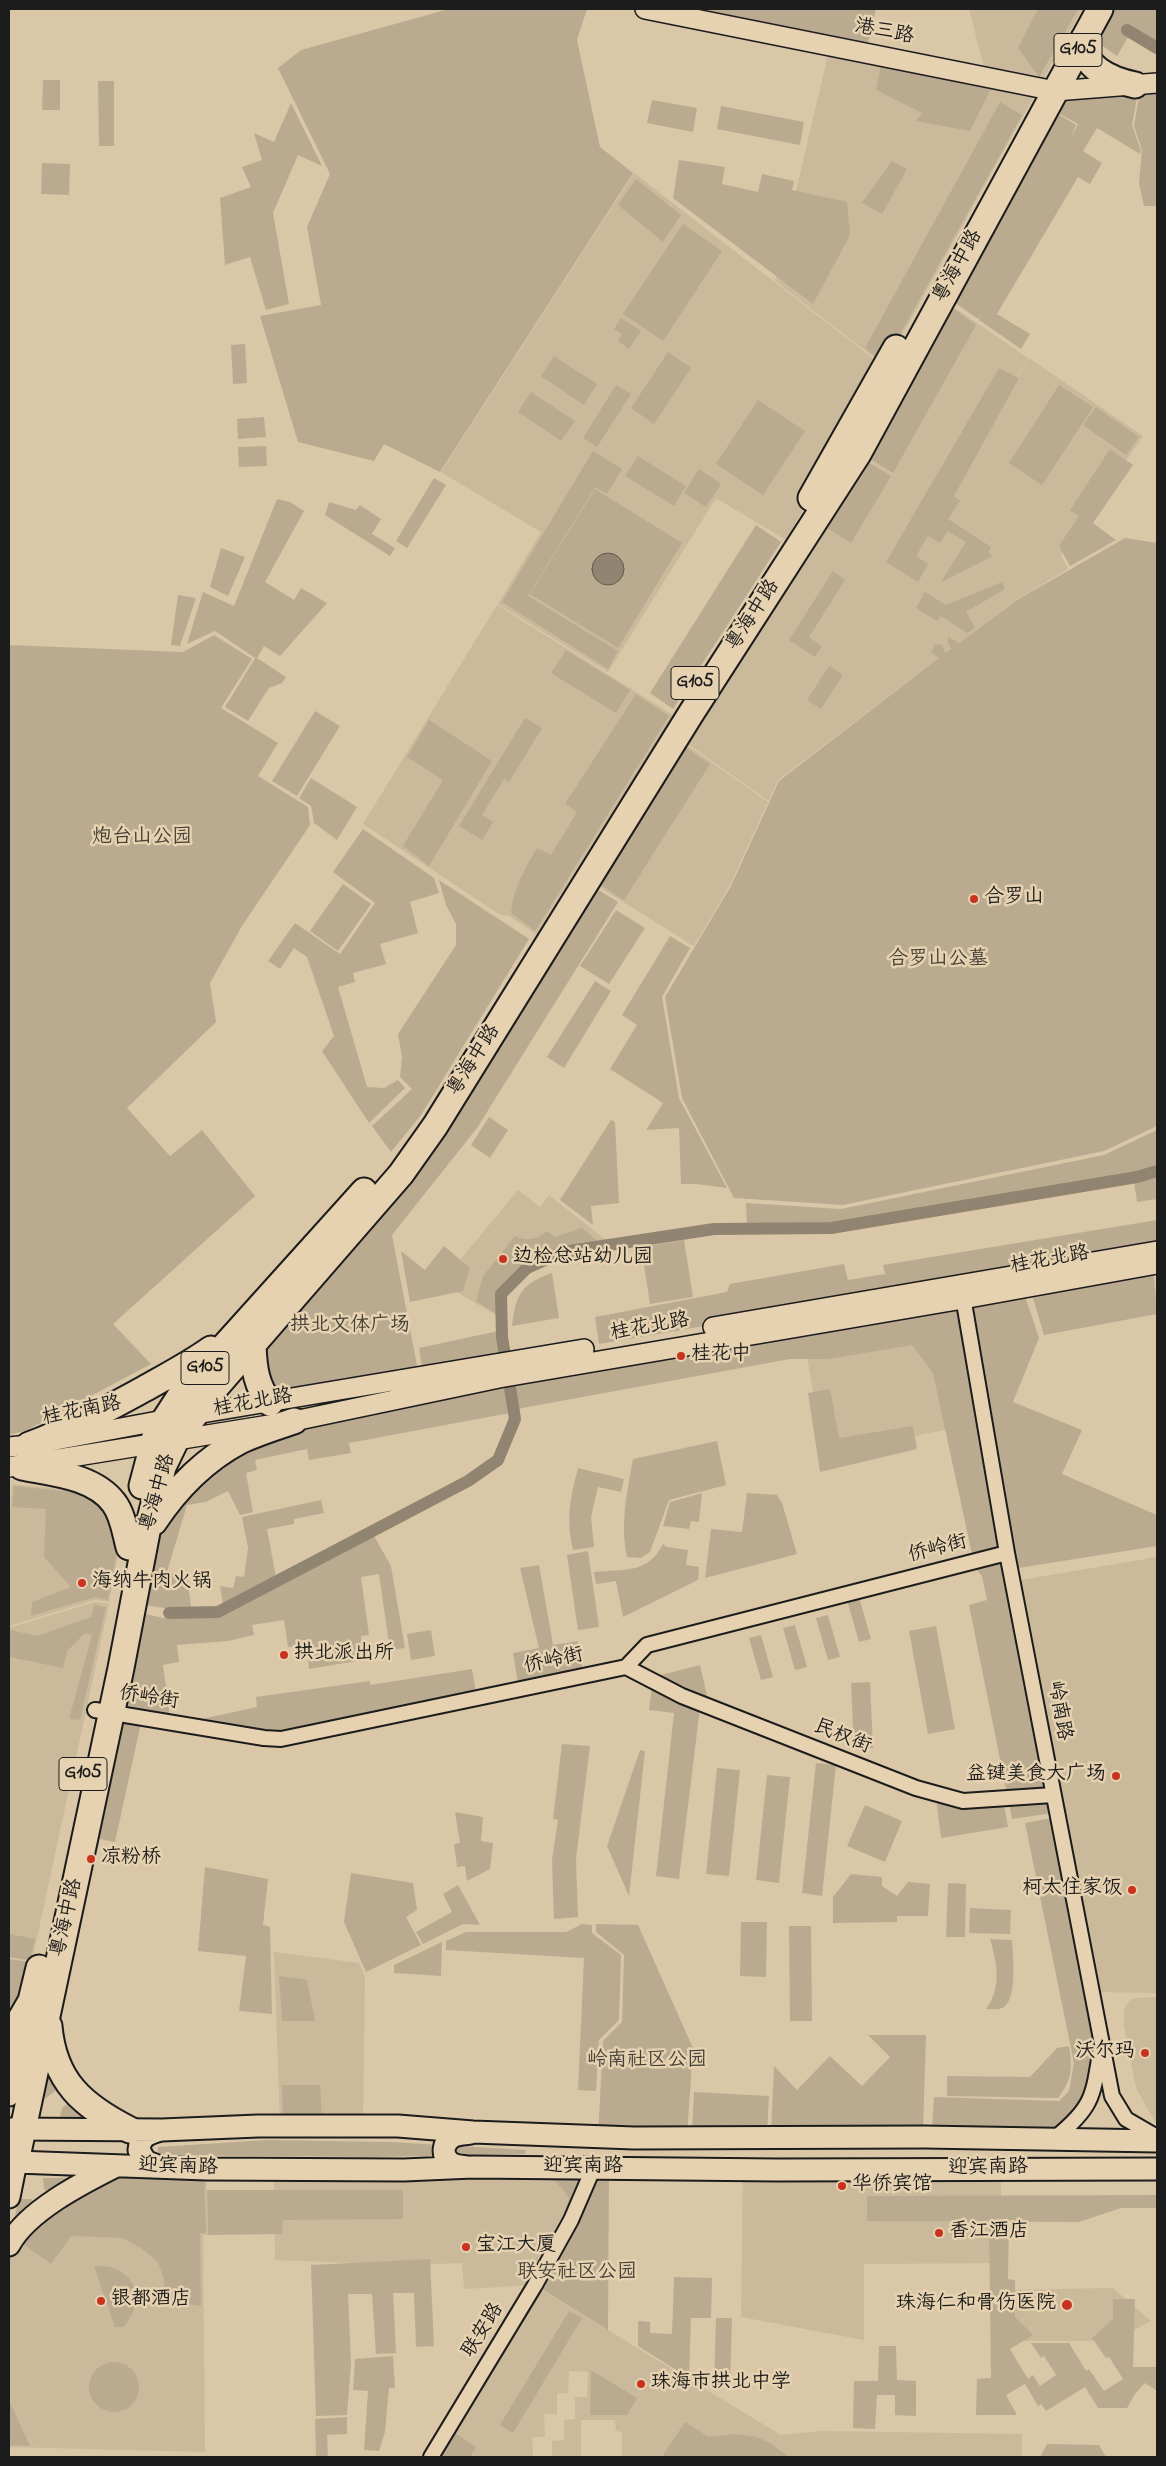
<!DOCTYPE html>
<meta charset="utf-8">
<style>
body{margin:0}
#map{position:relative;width:1166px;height:2466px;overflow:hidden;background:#dac7a7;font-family:"Indie Flower",sans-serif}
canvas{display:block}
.frame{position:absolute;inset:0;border:10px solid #1c1c1c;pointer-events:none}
</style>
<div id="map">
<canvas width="1166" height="2466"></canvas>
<div class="frame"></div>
</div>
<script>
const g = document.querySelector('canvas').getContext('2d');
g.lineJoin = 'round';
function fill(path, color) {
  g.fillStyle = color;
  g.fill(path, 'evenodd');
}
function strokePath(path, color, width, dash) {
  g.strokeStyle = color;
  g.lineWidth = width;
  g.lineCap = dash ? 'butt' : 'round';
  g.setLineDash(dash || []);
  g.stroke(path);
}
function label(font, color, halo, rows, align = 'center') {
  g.font = font + ' "Indie Flower","LXGW WenKai TC",sans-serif';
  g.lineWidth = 5;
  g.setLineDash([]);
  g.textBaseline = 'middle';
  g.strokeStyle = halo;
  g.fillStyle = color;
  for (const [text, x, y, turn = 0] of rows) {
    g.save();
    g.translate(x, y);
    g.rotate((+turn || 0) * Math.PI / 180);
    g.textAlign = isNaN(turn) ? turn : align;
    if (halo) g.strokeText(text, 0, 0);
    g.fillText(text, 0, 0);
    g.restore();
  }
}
fill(new Path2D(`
 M969,9H1082L885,366L775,281L830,46L986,75Z
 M634,173L884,367L786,540L716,498L608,672L498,604L541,532L441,472Z
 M943,300L1028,358L968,466L1029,358L1143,436L1061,555L1068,569L1016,600L778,780L769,801L678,737L859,455L934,498L859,454Z
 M497,605L673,715L536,934L509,916L499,914L363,824Z
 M677,738L768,802L730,885L694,946L588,880Z
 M518,1190L540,1207L549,1195L611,1244L564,1251L526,1268L501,1293V1318L441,1283Z
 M962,1301L983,1422L824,1455L802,1327Z
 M12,1484L90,1492L119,1551L109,1602L95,1600L9,1626V1530Z
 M1157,1557V1993L1093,1992L1015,1581Z
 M95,1602L109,1604L32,1961L9,1958V1628Z
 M274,1952L359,1963L365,1976L363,2125H280Z
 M1157,1997V2126L1136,2088L1124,2025V2009L1129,2001L1134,1998Z
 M206,2169L208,2235H203L205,2452L9,2447V2256L11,2253L36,2223Z
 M593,2169L535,2285L464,2289L462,2263L405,2265L275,2260L274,2170Z
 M1001,2169V2263L864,2264V2340L741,2317L743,2170Z
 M535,2286L781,2435L820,2431L1022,2434V2457H622V2432L616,2431L615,2420H581V2457H552V2441L564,2440V2420L575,2419V2397H587L588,2372L569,2371L568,2393L557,2394V2414H544L545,2437H532L533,2457H431Z
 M1113,2288L1151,2321L1113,2341H1001V2290Z`), '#cab99b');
fill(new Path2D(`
 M449,9H587L577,40L600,147L633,173L440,472L384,444L374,461L298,442L260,316L321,305L307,227L330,174L278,68L301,50Z
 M668,9H876L866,51Z
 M1038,9H1078L1039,77L1018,48Z
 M1101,9H1157V47L1131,32L1117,56L1087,35Z
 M882,60L994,83L970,131L916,121L922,113L876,90Z
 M43,80H60V110H42Z
 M98,81H114V146H99Z
 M1157,84V206H1144L1139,183L1142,150L1134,126L1141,85Z
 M1139,87L1132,125L1141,151L1140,154L1097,128L1083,151L1102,163L1090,184L1078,177L997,314L1030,334L1021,349L979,320L980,316L978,319L945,296L1048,108L1076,125L1070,140L1078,124L1049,108L1057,93Z
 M652,100L697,108L693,132L647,123Z
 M1000,102L1022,115L884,363L865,348Z
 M291,103L322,166L298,155L273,213L289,304L266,310L250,257L225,265L220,198L251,187L242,167L262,160L254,133L274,142Z
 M721,106L804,122L800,145L717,129Z
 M679,160L725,167L722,184L758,192L762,174L794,181L792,190L847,202L850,235L813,304L673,198Z
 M892,161L907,169L882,214L862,203Z
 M42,163L70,164L69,195L41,194Z
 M636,179L681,215L663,242L618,205Z
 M683,224L722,251L663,341L623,314Z
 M944,302L976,325L893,473L861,453Z
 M621,318L641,331L629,349L618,341L622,334L614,329Z
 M245,344L247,383L233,384L231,345Z
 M668,352L691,368L654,424L631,408Z
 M554,356L597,384L584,405L541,376Z
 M999,368L1019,378L954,496L960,501L948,519L991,547L988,553L993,556L941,582L966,542L948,531L940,543L928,536L916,556L928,564L918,582L886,562Z
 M616,385L631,394L597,447L583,438Z
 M1059,385L1093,407L1042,485L1009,463Z
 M531,392L575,421L561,441L518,412Z
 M758,400L805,431L763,495L716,464Z
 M1096,407L1139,437L1126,455L1083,425Z
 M264,417L266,437L238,439L237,419Z
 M266,446L267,466L239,467L238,447Z
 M1110,449L1133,465L1093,523L1116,540L1070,566L1059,546L1079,516L1070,510Z
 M593,451L622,469L607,494L595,487L528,596L618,651L608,669L502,602Z
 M638,456L686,486L674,506L625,476Z
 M859,457L891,476L851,543L819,523Z
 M699,469L721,484L706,507L684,493Z
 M434,478L446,485L407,548L396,541Z
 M595,489L682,543L618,648L530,594Z
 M277,499L290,502L304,511L265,582L294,600L301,588L327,603L280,656L264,646L257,658L286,677L282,683L269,688L248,721L225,707L255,658L215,631L187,644L203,592L234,606Z
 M329,502L356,510L360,505L381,519L372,534L395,548L390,556L325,515Z
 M756,525L781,542L673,709L650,693Z
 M1125,538L1157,543V1126L1104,1151L843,1205L734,1198L682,1098L665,997L731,886L779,781L939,658L931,652L935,644L942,645L945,653L951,649L947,640L949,637L959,643L1017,600Z
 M221,548L245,557L228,596L210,587Z
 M833,571L845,580L809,637L822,646L815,657L789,640Z
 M1002,582L1005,589L966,612L975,628L967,633L941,616L937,621L916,608L925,592L946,605Z
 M178,595L196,598L180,646L171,645Z
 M214,635L252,659L221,708L278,743L258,776L308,807L310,825L242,926L210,983L216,1022L127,1108L170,1156L202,1130L255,1196L113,1324L151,1364L27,1430L9,1435V645L183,652Z
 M566,650L630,690L616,713L551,673Z
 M829,666L843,675L821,709L807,700Z
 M636,694L669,716L535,931L511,913C513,888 525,869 537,848L551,855L577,812L565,804Z
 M315,711L340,726L297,796L272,781Z
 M525,718L542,728L509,782L504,779L482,815L493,822L482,840L459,826Z
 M429,720L492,761L429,866L403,846L443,780L407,757Z
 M678,742L710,764L624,900L591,879Z
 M311,778L357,807L337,840L314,823L311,806L299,798Z
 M363,829L434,878L439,893L410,902L418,933L380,944L386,964L353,973L355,982L338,987L367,1087L384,1088L398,1080L405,1088L369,1123L322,1051L334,1036L307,957L294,948L280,969L268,961L295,923L340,954L375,903L333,872Z
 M439,880L529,939L421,1115L391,1152L372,1126L412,1089L400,1077L402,1057L398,1034L456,945V924L446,905Z
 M343,884L371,904L338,951L310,931Z
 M589,884L618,902L477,1128L392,1235L419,1376L270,1401L256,1366L267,1334L369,1215Z
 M616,910L645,928L609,984L580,966Z
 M670,936L690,948L662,997L679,1098L727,1188L696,1184H681L679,1128L646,1130L663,1103L610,1069L637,1025L622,1015Z
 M595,981L611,991L564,1068L547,1057Z
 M489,1117L508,1130L490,1158L471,1145Z
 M611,1120L615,1122L619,1203L591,1206L593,1225L560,1200Z
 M1157,1130V1169L1139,1175L830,1226H747L746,1203L841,1209L1104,1155Z
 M1157,1174V1199L1137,1202L1134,1181Z
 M1157,1220V1249L599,1344L595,1317L727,1292L730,1284L844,1264L848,1280L885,1274L883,1265Z
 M582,1228L600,1243L564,1249L525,1266L499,1292L498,1315L476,1301L483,1276L515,1236C528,1242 537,1239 547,1231L555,1237Z
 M684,1240L693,1297L650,1304L641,1247Z
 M444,1246L470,1268L463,1291L410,1302L401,1251L425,1270Z
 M552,1273L559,1318L512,1326C516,1294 521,1284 552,1273Z
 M1154,1275L1157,1314L1044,1335L1032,1295Z
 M1025,1296L1039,1338L1013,1402L1082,1430L1062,1474L1157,1515V1546L1018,1568L971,1306Z
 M960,1303L1053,1813L1012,1819L969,1605L987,1600L982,1576L975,1568L933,1373L912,1345L828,1359H790L517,1409L512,1379Z
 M498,1331L501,1360L423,1373L419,1348Z
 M505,1381L510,1413L349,1443L351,1453L309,1460L307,1449L255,1460L257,1470L246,1473L253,1512L240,1515L228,1491L206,1502L187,1505L167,1572L187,1575L191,1607L170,1609L145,1605L160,1531L184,1486L295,1425Z
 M830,1389L839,1438L913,1426L917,1449L820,1472L808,1393Z
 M717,1441L726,1485L669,1500L650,1552L641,1558L627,1557C620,1523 627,1493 633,1459Z
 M578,1468L624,1479L621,1492L598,1487L591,1517L594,1547L573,1550C566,1518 570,1499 578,1468Z
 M14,1486L91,1494L105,1505L115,1528L117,1551L108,1600L95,1597L31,1616L32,1602L71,1587L44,1557L46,1509L12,1507Z
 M702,1493L699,1522L691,1521L689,1529L663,1526L670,1502Z
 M747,1493L777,1495L782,1503L797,1554L705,1578L711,1529L742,1532Z
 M321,1500L324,1513L294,1519V1524L267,1529L276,1577L223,1605L220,1586L233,1588L236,1576L244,1577L248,1548L242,1517Z
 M374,1536L391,1566L405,1648L390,1650L379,1574L361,1577L369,1635L361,1636L363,1660L309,1669L307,1645L288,1647L284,1620L252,1625L254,1635L228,1641L177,1645L179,1662L163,1665L170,1718L123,1710L141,1613L163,1618H219Z
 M663,1544L667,1547L688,1550L686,1565L699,1567L698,1580L623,1617L616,1581L596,1584L594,1572C624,1569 648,1574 663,1544Z
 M588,1551L599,1627L578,1630L567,1555Z
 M539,1565L553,1645L578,1641L583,1671L518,1683L513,1653L539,1648L520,1568Z
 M859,1597L871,1639L859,1642L847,1600Z
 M94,1605L106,1607L80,1720L69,1719L92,1635L85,1633L67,1651L63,1668L9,1657L10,1630L37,1636L91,1617Z
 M828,1615L840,1657L828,1660L816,1618Z
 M795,1625L807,1667L795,1670L783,1628Z
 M936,1626L955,1729L928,1734L909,1631Z
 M431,1630L435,1656L411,1660L407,1634Z
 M761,1635L773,1677L761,1680L749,1638Z
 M700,1665L707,1696L657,1676Z
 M472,1669L476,1693L282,1732L264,1734L193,1721L257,1707L256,1697L370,1681V1685Z
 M870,1682L873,1748L854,1749L851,1683Z
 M652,1687L700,1708L679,1879L656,1876L674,1713L649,1710Z
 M120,1719L141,1723L115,1842L95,1838Z
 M562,1744L590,1746L576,1859L578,1917L554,1919L552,1860L558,1820L553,1819Z
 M640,1750L645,1751L629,1896L607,1846Z
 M816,1763L836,1765L822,1896L802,1893Z
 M717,1768L740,1770L729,1876L706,1874Z
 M767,1775L790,1777L779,1883L756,1880Z
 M936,1798L1004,1804L1008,1827L941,1838Z
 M865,1805L902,1821L885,1862L847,1846Z
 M455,1812L483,1817L481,1841L493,1843L490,1869L467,1881L465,1866L457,1867L454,1844L460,1843Z
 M1052,1818L1097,2045L1088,2091L1082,2104L1054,2134L932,2128L934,2097L1059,2101L1069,2091L1074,2063L1025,1823Z
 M205,1867L268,1879L263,1925L270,1927L272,2014L239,2011L246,1956L198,1951Z
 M351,1873L413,1883L417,1910L406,1917L421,1945L366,1972L344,1922Z
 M851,1874L882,1877V1886L897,1896L908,1882L930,1884L928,1916H897V1922L833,1923V1897Z
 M948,1883L966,1884L965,1937H946Z
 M458,1885L480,1925L463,1924L423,1944L416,1932L452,1912L443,1894Z
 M970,1908L1011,1910L1010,1934L969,1933Z
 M741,1922H767L766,1977L740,1976Z
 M582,1924L592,1925V1933L621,1955L619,2020L599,2040L596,2091L578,2090L584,1958L446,1950V1941L466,1932H566Z
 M596,1924L638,1925L693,2048L687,2136H598L603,2041L622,2022L624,1955L596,1932Z
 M789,1926H811L812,2021H790Z
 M9,1934L35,1939L30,1960L9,1957Z
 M990,1939L1012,1940C1013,1954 1018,2002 1002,2008C998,2010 991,2009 986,2009C1002,1988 997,1962 990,1939Z
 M442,1942L441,1976L394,1973V1965Z
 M9,1959L31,1962L21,1993L9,2017Z
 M279,1976L307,1980L315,2021H282Z
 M868,2035H926L923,2129L771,2132L774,2066L797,2090L830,2056L862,2086L890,2057Z
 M1069,2046C1073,2068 1072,2080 1058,2098L947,2096V2076L1030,2077L1057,2048Z
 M46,2064L63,2085L46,2098L40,2096Z
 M282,2085H320L322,2122H283Z
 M694,2092L769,2096L767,2134L692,2131Z
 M74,2099L88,2118L60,2117L62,2108Z
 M268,2140L391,2142L526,2150L525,2154L374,2157L162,2155L158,2153V2147Z
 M593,2169H609L608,2330L535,2285Z
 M591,2170L560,2226L569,2199C562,2186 556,2180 542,2176Z
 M204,2171L206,2233H200L201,2306L165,2301L164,2279L158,2262L141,2248L122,2238L71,2236L51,2264L22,2243L59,2206L110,2174Z
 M43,2178H80L53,2197L44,2189Z
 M207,2190H403V2219L283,2220L282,2234L208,2235Z
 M1157,2195V2208H1121L1079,2222L867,2221V2196Z
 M19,2199H31L39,2206L13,2224Z
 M989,2225H1009L1008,2279L1015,2280V2317L1033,2335L1010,2349L1028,2379L1033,2375L1040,2386L1056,2375L1044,2356L1041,2358L1031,2343H1069L1086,2371L1089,2369L1104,2391L1123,2379L1109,2357L1106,2358L1092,2338L1113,2319V2299H1135L1133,2367H1157V2360V2391L1145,2383L1135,2394L1127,2408H1098L1085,2387L1046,2411L1041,2404L1038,2406L1025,2384L1006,2395L1017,2415H976L977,2379L991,2378Z
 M430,2259L434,2346L416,2347L414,2293H393L396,2353L376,2354L372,2294H348L351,2364L347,2415L316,2416L311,2265Z
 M94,2266C100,2266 107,2266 113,2268C141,2278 142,2308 123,2327H115Z
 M674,2277L712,2278L711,2318H691L689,2378L638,2346V2321L650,2322V2333L672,2334Z
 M569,2311L582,2318L513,2433L500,2425Z
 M716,2318H732L730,2386L714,2385Z
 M879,2346H896L897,2380L916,2381V2416L895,2415V2395H877L875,2429L853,2428L854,2381H878Z
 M393,2356L395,2388H389L385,2432L379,2451L364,2450L368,2391L353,2390L355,2359Z
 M89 2387a25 25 0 1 1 50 0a25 25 0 1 1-50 0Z
 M591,2370L637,2398L627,2415H590Z
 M9,2405H11L30,2446L9,2445Z
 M347,2417V2434L327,2435L328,2457H316L315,2419Z
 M685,2422L709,2437L735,2434L757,2437L770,2443L789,2457H662Z
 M452,2431L476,2447L470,2457H436Z
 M1047,2444L1099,2445L1106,2457H1040Z`), '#baab90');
const water = new Path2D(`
 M592 569a16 16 0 1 1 32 0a16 16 0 1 1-32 0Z`);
fill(water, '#918572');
strokePath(water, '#625b50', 1);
strokePath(new Path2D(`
 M1127,30L1157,48
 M169,1613L218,1612L468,1481L498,1460L515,1419L502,1337L501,1294L527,1268L563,1252L714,1229L831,1228L1137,1177L1157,1171`), '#918572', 12);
const street = new Path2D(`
 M962,1291L1007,1553L1112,2096L1126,2119L1157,2137
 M626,1667L682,1696L916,1788L963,1801L1053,1795
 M95,1710L264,1738L281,1739L626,1667L647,1645L1007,1553
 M1055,2138C1092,2108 1093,2097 1100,2053
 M431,2457L535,2285L571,2220L593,2169`);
const secondary = new Path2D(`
 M645,9L1055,91L1157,83
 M713,1327L1157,1251
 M9,1447L29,1445L196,1414L584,1349
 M9,1467L294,1421L499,1378L963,1299L1157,1264`);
const primary = new Path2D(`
 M9,2095L28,2016
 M9,2129L162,2130L258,2126H398L473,2132L634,2138L924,2137L1157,2141
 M160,2167L145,2161L139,2150C140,2136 149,2133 161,2130
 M467,2167C461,2166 455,2166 451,2163C440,2156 443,2141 454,2136C459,2134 466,2134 471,2133
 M9,2197L16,2162L206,2169L404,2170L473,2167L778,2170L1157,2169
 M9,2245C27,2211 82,2183 116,2166`);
const highway = new Path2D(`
 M1084,38C1080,67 1111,80 1135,85
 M811,498L896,348
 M253,1346C254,1368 256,1386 270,1403
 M29,1445C69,1430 107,1409 144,1389C167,1376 190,1364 211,1349
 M22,1467C52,1473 94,1476 114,1503C123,1515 125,1532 129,1547
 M142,1486L156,1433L182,1393L364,1191
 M154,1522C176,1489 204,1460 240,1441C257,1433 276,1427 294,1421
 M49,2026C54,2082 83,2106 130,2130
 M9,2039L31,2001L39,1968
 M9,2162H16L121,1668L147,1532L163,1467L176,1440L217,1386L401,1174L435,1126L690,715L858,454L1100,9`);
strokePath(street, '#1c1c1c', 18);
strokePath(secondary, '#1c1c1c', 22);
strokePath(primary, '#1c1c1c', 25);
strokePath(highway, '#1c1c1c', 29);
strokePath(street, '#e6d2b0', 14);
strokePath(secondary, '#e6d2b0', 19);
strokePath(primary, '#e6d2b0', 21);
strokePath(highway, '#e6d2b0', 25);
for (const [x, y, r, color] of [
 [974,899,5,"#c8321e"],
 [503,1259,5,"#c8321e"],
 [681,1356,5,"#c8321e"],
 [82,1583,5,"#c8321e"],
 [284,1655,5,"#c8321e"],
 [1116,1776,5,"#c8321e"],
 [91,1859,5,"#c8321e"],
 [1132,1890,5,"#c8321e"],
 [1145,2053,5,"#c8321e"],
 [842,2186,5,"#c8321e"],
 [939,2233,5,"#c8321e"],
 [466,2247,5,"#c8321e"],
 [101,2301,5,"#c8321e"],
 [1067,2305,6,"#c8321e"],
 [641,2384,5,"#c8321e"]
]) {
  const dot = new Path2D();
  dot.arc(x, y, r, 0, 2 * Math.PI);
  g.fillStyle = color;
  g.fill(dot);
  strokePath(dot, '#e6d2b0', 2);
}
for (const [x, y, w] of [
 [1078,50,48],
 [695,683,48],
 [205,1368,48],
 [83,1774,48]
]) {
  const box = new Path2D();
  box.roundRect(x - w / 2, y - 16.5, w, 33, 4);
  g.fillStyle = '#e6d2b0';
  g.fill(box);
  strokePath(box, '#1c1c1c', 1);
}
label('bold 19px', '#1c1c1c', null, [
 ["G105",1078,50],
 ["G105",695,683],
 ["G105",205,1368],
 ["G105",83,1774]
]);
label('20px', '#1c1c1c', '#e6d2b0', [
 ["港三路",884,33,11],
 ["粤海中路",959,267,-61],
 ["粤海中路",754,616,-57],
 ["粤海中路",475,1061,-58],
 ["桂花北路",1050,1261,-10],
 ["桂花北路",650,1328,-10],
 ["桂花北路",253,1404,-10],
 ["桂花南路",82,1412,-11],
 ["粤海中路",159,1493,-74],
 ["侨岭街",938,1550,-14],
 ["侨岭街",554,1662,-12],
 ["侨岭街",149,1699,9],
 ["岭南路",1058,1711,80],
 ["民权街",842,1738,22],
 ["粤海中路",68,1918,-77],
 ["迎宾南路",178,2168,2],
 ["迎宾南路",583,2168],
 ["迎宾南路",988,2169,-1],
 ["联安路",484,2331,-58]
]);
label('20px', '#444039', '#e6d2b0', [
 ["炮台山公园",142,839],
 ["合罗山公墓",938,961],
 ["拱北文体广场",350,1327],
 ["岭南社区公园",647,2062],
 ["联安社区公园",577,2274]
]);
label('20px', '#1c1c1c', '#e6d2b0', [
 ["合罗山",984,899],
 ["边检总站幼儿园",513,1259],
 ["桂花中",691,1356],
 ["海纳牛肉火锅",92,1583],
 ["拱北派出所",294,1655],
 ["益键美食大广场",1106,1776,"right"],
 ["凉粉桥",101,1859],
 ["柯太住家饭",1122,1890,"right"],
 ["沃尔玛",1135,2053,"right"],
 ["华侨宾馆",852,2186],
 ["香江酒店",949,2233],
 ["宝江大厦",476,2247],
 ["银都酒店",111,2301],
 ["珠海仁和骨伤医院",1056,2305,"right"],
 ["珠海市拱北中学",651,2384]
], 'left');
</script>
